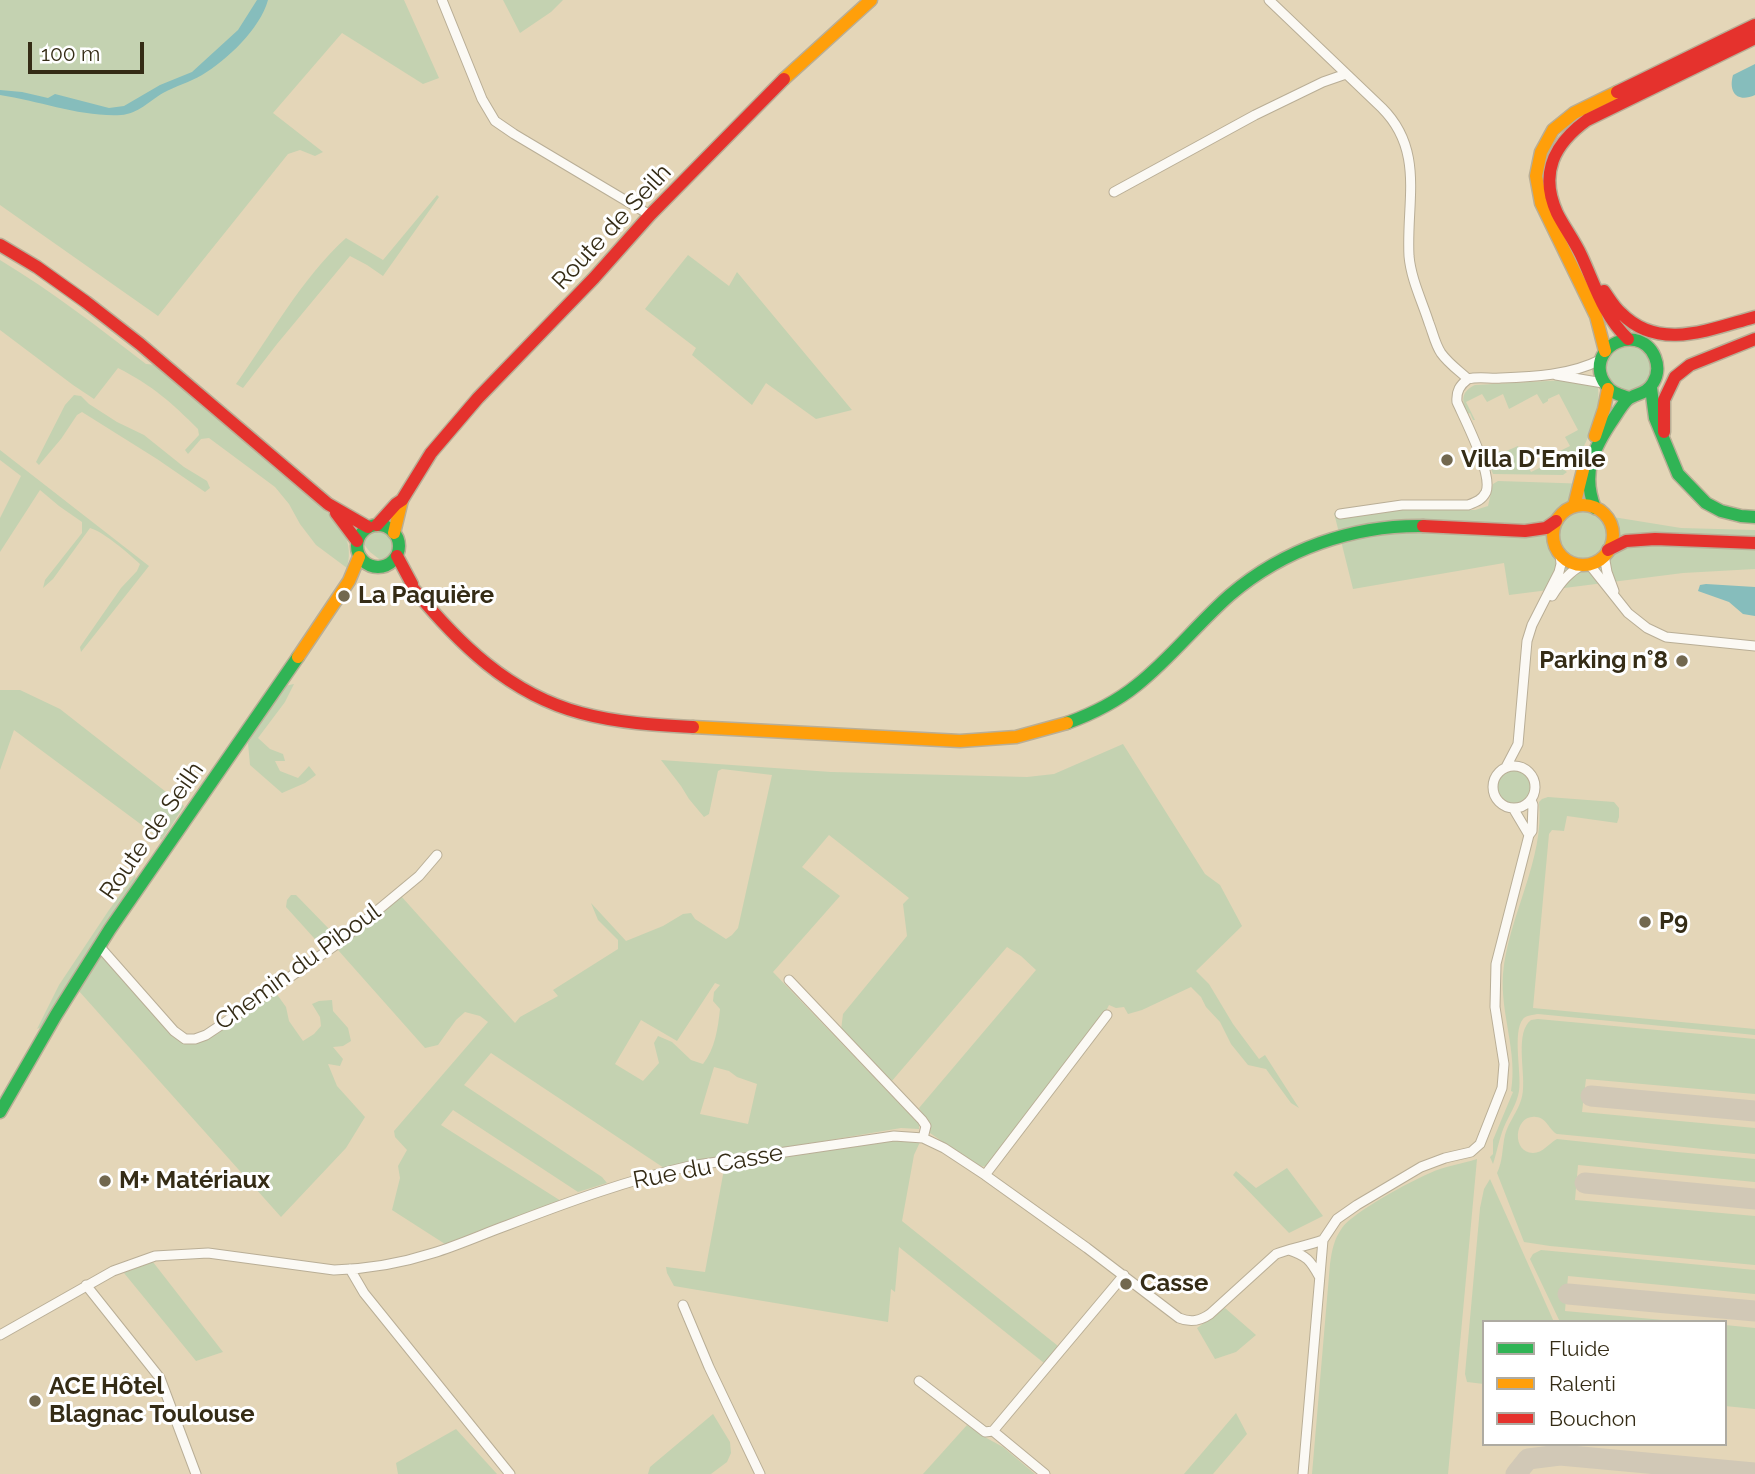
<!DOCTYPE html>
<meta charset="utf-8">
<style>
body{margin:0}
#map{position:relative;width:1755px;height:1474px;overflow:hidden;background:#e4d6b8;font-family:Raleway,sans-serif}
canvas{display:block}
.legend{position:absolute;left:1482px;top:1320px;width:245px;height:126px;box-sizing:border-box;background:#fff;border:2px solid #aeaba2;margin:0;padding:9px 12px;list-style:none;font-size:21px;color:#352c16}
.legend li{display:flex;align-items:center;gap:14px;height:35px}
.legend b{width:35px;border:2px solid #aeaba2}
.scale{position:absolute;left:28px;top:42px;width:116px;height:32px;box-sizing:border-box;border:4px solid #352c16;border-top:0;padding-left:9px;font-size:21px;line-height:24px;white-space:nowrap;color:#352c16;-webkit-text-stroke:5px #fff;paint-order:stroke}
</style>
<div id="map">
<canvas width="1755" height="1474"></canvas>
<ul class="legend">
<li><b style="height:9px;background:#30b455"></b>Fluide</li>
<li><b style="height:9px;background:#ff9f0a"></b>Ralenti</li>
<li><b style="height:9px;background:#e5322d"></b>Bouchon</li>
</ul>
<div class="scale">100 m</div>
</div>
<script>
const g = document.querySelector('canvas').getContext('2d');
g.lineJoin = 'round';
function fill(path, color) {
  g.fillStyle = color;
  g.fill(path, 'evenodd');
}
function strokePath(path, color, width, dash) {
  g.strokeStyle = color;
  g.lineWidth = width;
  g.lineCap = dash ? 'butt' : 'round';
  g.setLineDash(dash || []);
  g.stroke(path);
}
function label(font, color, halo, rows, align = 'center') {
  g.font = font + ' Raleway,sans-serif';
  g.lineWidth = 6;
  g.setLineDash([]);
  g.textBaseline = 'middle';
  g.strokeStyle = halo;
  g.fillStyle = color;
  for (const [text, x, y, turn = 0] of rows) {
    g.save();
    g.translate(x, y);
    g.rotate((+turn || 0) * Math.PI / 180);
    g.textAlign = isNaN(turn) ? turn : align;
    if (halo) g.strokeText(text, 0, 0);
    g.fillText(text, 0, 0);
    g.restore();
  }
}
fill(new Path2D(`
 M0,0H404L439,78L423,84L342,33L273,113L323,152L315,156L300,150L288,154L158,316L0,205Z
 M503,0H563L551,12L520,33Z
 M437,195L439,197L383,276L367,265L350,256L277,344L243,388L236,384C271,335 301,279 346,238L383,260Z
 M688,255L729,286L737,272L852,410L816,419L766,383L752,405L692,355L696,348L645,309Z
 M0,260C53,292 98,327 146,364L156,365L311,497C333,519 356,534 347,568L316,545L300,524L289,504L275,487L209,438L201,439L188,454L185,450L199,435L198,429C171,402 153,386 118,368L94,399L73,385L0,330Z
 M1607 369a22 22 0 1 1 44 0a22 22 0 1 1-44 0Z
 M1565,380L1594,385L1598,388C1601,416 1587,440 1575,464L1563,459L1560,467L1567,472L1563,475L1493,474L1486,457L1498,451L1504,452L1518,446L1531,472L1552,462L1550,456L1570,446L1565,437L1578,430L1559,394L1548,399V401L1543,404L1537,394L1509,409L1503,394L1487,402L1482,394L1466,402L1475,420H1473L1470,413L1467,414C1462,401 1460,392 1475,385Z
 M74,395L81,396L89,404L117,422L144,435L184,467L207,481L210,488L205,492L157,459L82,412L77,415L61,439L39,465L36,462L65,405Z
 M0,450L149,566L81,652L80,647L121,588L137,571L140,564C128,553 104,532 90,528L53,579L43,588L45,580L82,533V522L59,506L40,490L0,552V518L21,476L0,460Z
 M1498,481L1591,484L1594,496L1613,517L1681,528L1755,530V569L1683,573L1509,595L1504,563L1353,589L1334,513L1405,508L1475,510L1488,506L1493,484Z
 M378,530C397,537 397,549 383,562L370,552L362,542C366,534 369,531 378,530Z
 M294,684L285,702L258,738L270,749L283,754L285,761H275L280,771L298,778L309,766L316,775L305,783L282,793L250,765L248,743L284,686Z
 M0,690H20L60,709L184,806L162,840L14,730L0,770Z
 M1123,744L1205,874L1220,885L1242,926L1196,971L1209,984L1233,1024L1259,1059L1265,1055L1299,1108L1291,1103L1266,1069L1248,1065L1231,1044L1220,1022L1206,1007L1201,997L1191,987L1142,1010L1128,1014L1124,1007L1116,1008L1109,1005L1105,1013L1076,1054L987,1166L979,1167L930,1133L928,1122L919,1108L1036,970L1021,956L1007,947L891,1082L841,1030L843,1014L907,936L903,904L909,898L829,835L802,867L840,896L773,972L919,1124V1129L901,1128L664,1168L491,1053L464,1085L602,1177L607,1183L578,1192L453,1110L441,1125L561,1201L511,1222L445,1244L392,1210L400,1178L398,1166L407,1150L395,1137L394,1131L488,1022L480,1016L465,1012L456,1020L438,1045L425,1048L338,950L401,896L515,1023L520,1017L558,996L553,990L618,949V940L598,920L591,903L626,941L663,926L683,914L691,913L695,919L726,939L732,935L738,928L772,775L722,769L718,771L709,814L704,817L689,799L681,786L661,760L831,772L1027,777L1054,774ZM715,983L720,985L714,992L713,1001L720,1009C718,1028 715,1049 703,1064L691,1060L672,1042L658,1036L654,1043L659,1063L643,1081L615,1064L641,1020L677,1041ZM714,1067L729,1071L737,1077L757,1084L748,1124L700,1114Z
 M1496 787a17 17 0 1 1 34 0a17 17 0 1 1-34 0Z
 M1548,797L1614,802L1619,808V817L1617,823L1567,816L1564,831L1552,830L1549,834L1533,1008L1755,1029V1035L1538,1014C1533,1015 1526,1015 1523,1019C1512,1032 1522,1075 1519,1091C1517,1104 1509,1115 1504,1127C1499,1139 1497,1152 1493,1164L1490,1157L1493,1154V1140L1513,1092L1511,1091C1518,1052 1500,1014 1503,974C1508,917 1545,859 1539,802L1542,799Z
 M135,875L136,879L67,985L44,1026L37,1029L59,985L109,910Z
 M291,895H296L330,930L338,936L323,948L286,907L287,900Z
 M100,955L106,957L189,1043L200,1042L255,1009L276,993L286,1007L289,1021L303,1041L314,1034L321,1026L320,1017L312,1004L319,1001L332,1000L333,1011L348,1028L351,1041L343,1046L333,1047L343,1059L340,1066L328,1064L337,1086L365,1117L346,1148L281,1217L78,990Z
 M1538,1019L1755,1039V1094L1586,1079L1582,1112L1755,1128V1154C1689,1148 1623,1140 1557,1134C1549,1130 1547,1118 1536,1117C1514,1114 1511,1153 1533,1153C1543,1153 1549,1143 1557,1139L1677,1152L1755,1159V1182L1578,1165L1575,1200L1755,1216V1265L1550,1246L1524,1242L1497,1173C1503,1161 1502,1148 1505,1135C1510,1118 1522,1108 1523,1089C1525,1071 1515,1032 1531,1020Z
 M899,1139L920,1142L914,1155L902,1221L1058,1346L1044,1363L899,1247L895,1292L891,1289L888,1322L674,1286L667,1273L666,1267L705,1272L725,1164Z
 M1477,1159L1448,1474H1312L1330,1264C1332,1250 1334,1239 1342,1228C1353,1212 1411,1181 1430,1173C1445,1166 1462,1164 1477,1159Z
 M1287,1168L1323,1216L1289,1233L1233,1175L1236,1171L1256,1188Z
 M1490,1179L1554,1322H1484V1384L1467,1382L1465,1374L1480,1208L1484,1189Z
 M1541,1250L1755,1270V1294L1568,1276L1565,1311L1685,1322H1560L1530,1259L1533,1254Z
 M153,1262L223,1352L196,1361L124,1273L133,1267Z
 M1225,1308L1256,1335L1236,1352L1215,1359L1197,1328Z
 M1725,1325L1755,1328V1409L1725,1406Z
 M1236,1413L1247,1434L1213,1474H1184Z
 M713,1414L730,1442L731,1453L727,1462L711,1474H648L650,1467Z
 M967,1425L981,1435L1003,1447L1035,1474H923Z
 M456,1429L497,1474H398L396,1463Z`), '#c4d2b1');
fill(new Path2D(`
 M257,0H268C260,29 227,60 202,75C190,82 176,86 163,93C149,101 138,114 121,115C80,117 40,101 0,95V90L22,92L48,98L55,94L109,108L124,106L160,85L192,72L238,30Z
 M1755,64V95C1738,103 1728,93 1733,75Z
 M1706,584L1755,587V616L1743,614L1729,602L1698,591L1700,585Z`), '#86bdbc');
strokePath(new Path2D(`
 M1591,1096L1755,1111
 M1585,1183L1755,1199
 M1568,1294L1755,1311
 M1516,1474L1528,1459L1560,1455L1755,1473`), '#d1c8b6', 21);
const street = new Path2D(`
 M442,0L482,99L495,121L514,134L650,215
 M1269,0L1382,108C1425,151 1406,202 1409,256C1411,279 1422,301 1429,323C1433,333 1435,344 1441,353C1448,363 1458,370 1468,379
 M1114,192L1255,115L1323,82L1346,74
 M1556,375L1603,383
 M1468,379C1479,376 1490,379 1501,378C1533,377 1571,375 1600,360
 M1340,514L1402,505H1468C1476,502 1482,500 1486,492C1493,474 1465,420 1457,402C1456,391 1460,385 1468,379
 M1604,555L1607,572L1614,591
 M1589,564L1628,613L1647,628L1666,637L1755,646
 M1552,596C1561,582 1569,572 1584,564
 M1493 787a21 21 0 1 1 42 0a21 21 0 1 1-42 0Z
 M1506,767L1518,744L1527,641L1532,625L1559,572L1561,564L1560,554
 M1513,808L1529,835
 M99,946L174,1031L185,1039H195L206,1035L233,1017L337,944L419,876L437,855
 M789,980L922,1120L926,1126L923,1138
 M985,1175L1107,1015
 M1289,1250C1307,1256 1310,1260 1319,1276
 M350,1269L364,1293L510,1474
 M86,1285L160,1378L196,1474
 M683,1305L709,1367L760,1474
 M0,1335L113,1271L155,1256L208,1253L334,1270C367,1269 402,1263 433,1253C459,1245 483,1234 508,1225C568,1202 628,1180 690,1166L894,1136L923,1138L944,1148L985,1175L1087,1248L1179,1318C1191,1323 1200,1321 1210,1314L1276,1254C1291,1248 1307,1246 1323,1240
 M919,1381L985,1432L993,1431L1045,1474
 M993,1431L1124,1275
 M1303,1474L1323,1240L1337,1219L1357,1205L1421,1167L1445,1158L1471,1152L1480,1144L1502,1088L1504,1064L1495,1007L1496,964L1529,835L1532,831L1533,805L1531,800`);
const fast = new Path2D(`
 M1651,388L1655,418L1678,474L1706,503L1721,511L1741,516L1755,517
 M1595,508C1581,473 1594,447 1614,418C1618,412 1622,405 1627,400C1635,393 1646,395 1653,383C1663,367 1654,344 1635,340C1609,336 1589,363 1606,385C1611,393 1620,395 1629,398
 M357 546a21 21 0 1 1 42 0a21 21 0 1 1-42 0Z
 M1067,723C1092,714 1116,702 1137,685C1171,658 1198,623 1230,595C1284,549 1353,525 1423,526
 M0,1112L56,1015L110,929L298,657`);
const slow = new Path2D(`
 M784,79L871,0
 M1605,351L1596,316L1541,203L1536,176L1541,152L1553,130L1574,113L1617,92
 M1595,436L1604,409L1608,389
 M1553 535a30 30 0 1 1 60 0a30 30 0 1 1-60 0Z
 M1574,506L1583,470
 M394,533L402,500
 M298,657L349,581L359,557
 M693,727L960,741L1016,737L1067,723`);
const jam = new Path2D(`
 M1617,92L1755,25
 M0,245L37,267L86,302L140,344L328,504L368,527
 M1604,291C1609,298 1614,307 1621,313C1659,352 1710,329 1755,317
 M1628,339C1603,315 1595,285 1581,255C1574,240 1564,227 1557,213C1539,173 1554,144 1587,120L1755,38
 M1664,432V400L1675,377L1690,365L1755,339
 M336,513L357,541
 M377,525L396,504L402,500L431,453L478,398L594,278L650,215L784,79
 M1423,526L1525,531L1546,528L1556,521
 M1608,550L1626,541L1655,539L1755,543
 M397,556L412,584V587C458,643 509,694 581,713C618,723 656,725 693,727`);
strokePath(street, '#b9ae96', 11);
strokePath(fast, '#b9ae96', 15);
strokePath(slow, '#b9ae96', 15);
strokePath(jam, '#b9ae96', 15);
strokePath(street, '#fbf9f4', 9);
strokePath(fast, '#30b455', 12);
strokePath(slow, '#ff9f0a', 12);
strokePath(jam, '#e5322d', 12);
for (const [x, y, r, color] of [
 [1447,460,7,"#72684f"],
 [344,596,7,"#72684f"],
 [1682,661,7,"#72684f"],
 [1645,922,7,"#72684f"],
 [105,1181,7,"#72684f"],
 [1126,1284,7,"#72684f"],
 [35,1401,7,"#72684f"]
]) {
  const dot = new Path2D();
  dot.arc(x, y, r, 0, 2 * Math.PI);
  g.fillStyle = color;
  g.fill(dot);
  strokePath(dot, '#fff', 2.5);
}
label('24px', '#352c16', '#fff', [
 ["Route de Seilh",612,227,-47],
 ["Route de Seilh",152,831,-55],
 ["Chemin du Piboul",298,967,-36],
 ["Rue du Casse",708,1167,-11]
]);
label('bold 24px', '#352c16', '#fff', [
 ["Villa D'Emile",1461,460],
 ["La Paquière",358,596],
 ["Parking n°8",1668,661,"right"],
 ["P9",1659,922],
 ["M+ Matériaux",119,1181],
 ["Casse",1140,1284],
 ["ACE Hôtel",49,1387],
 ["Blagnac Toulouse",49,1415]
], 'left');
</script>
